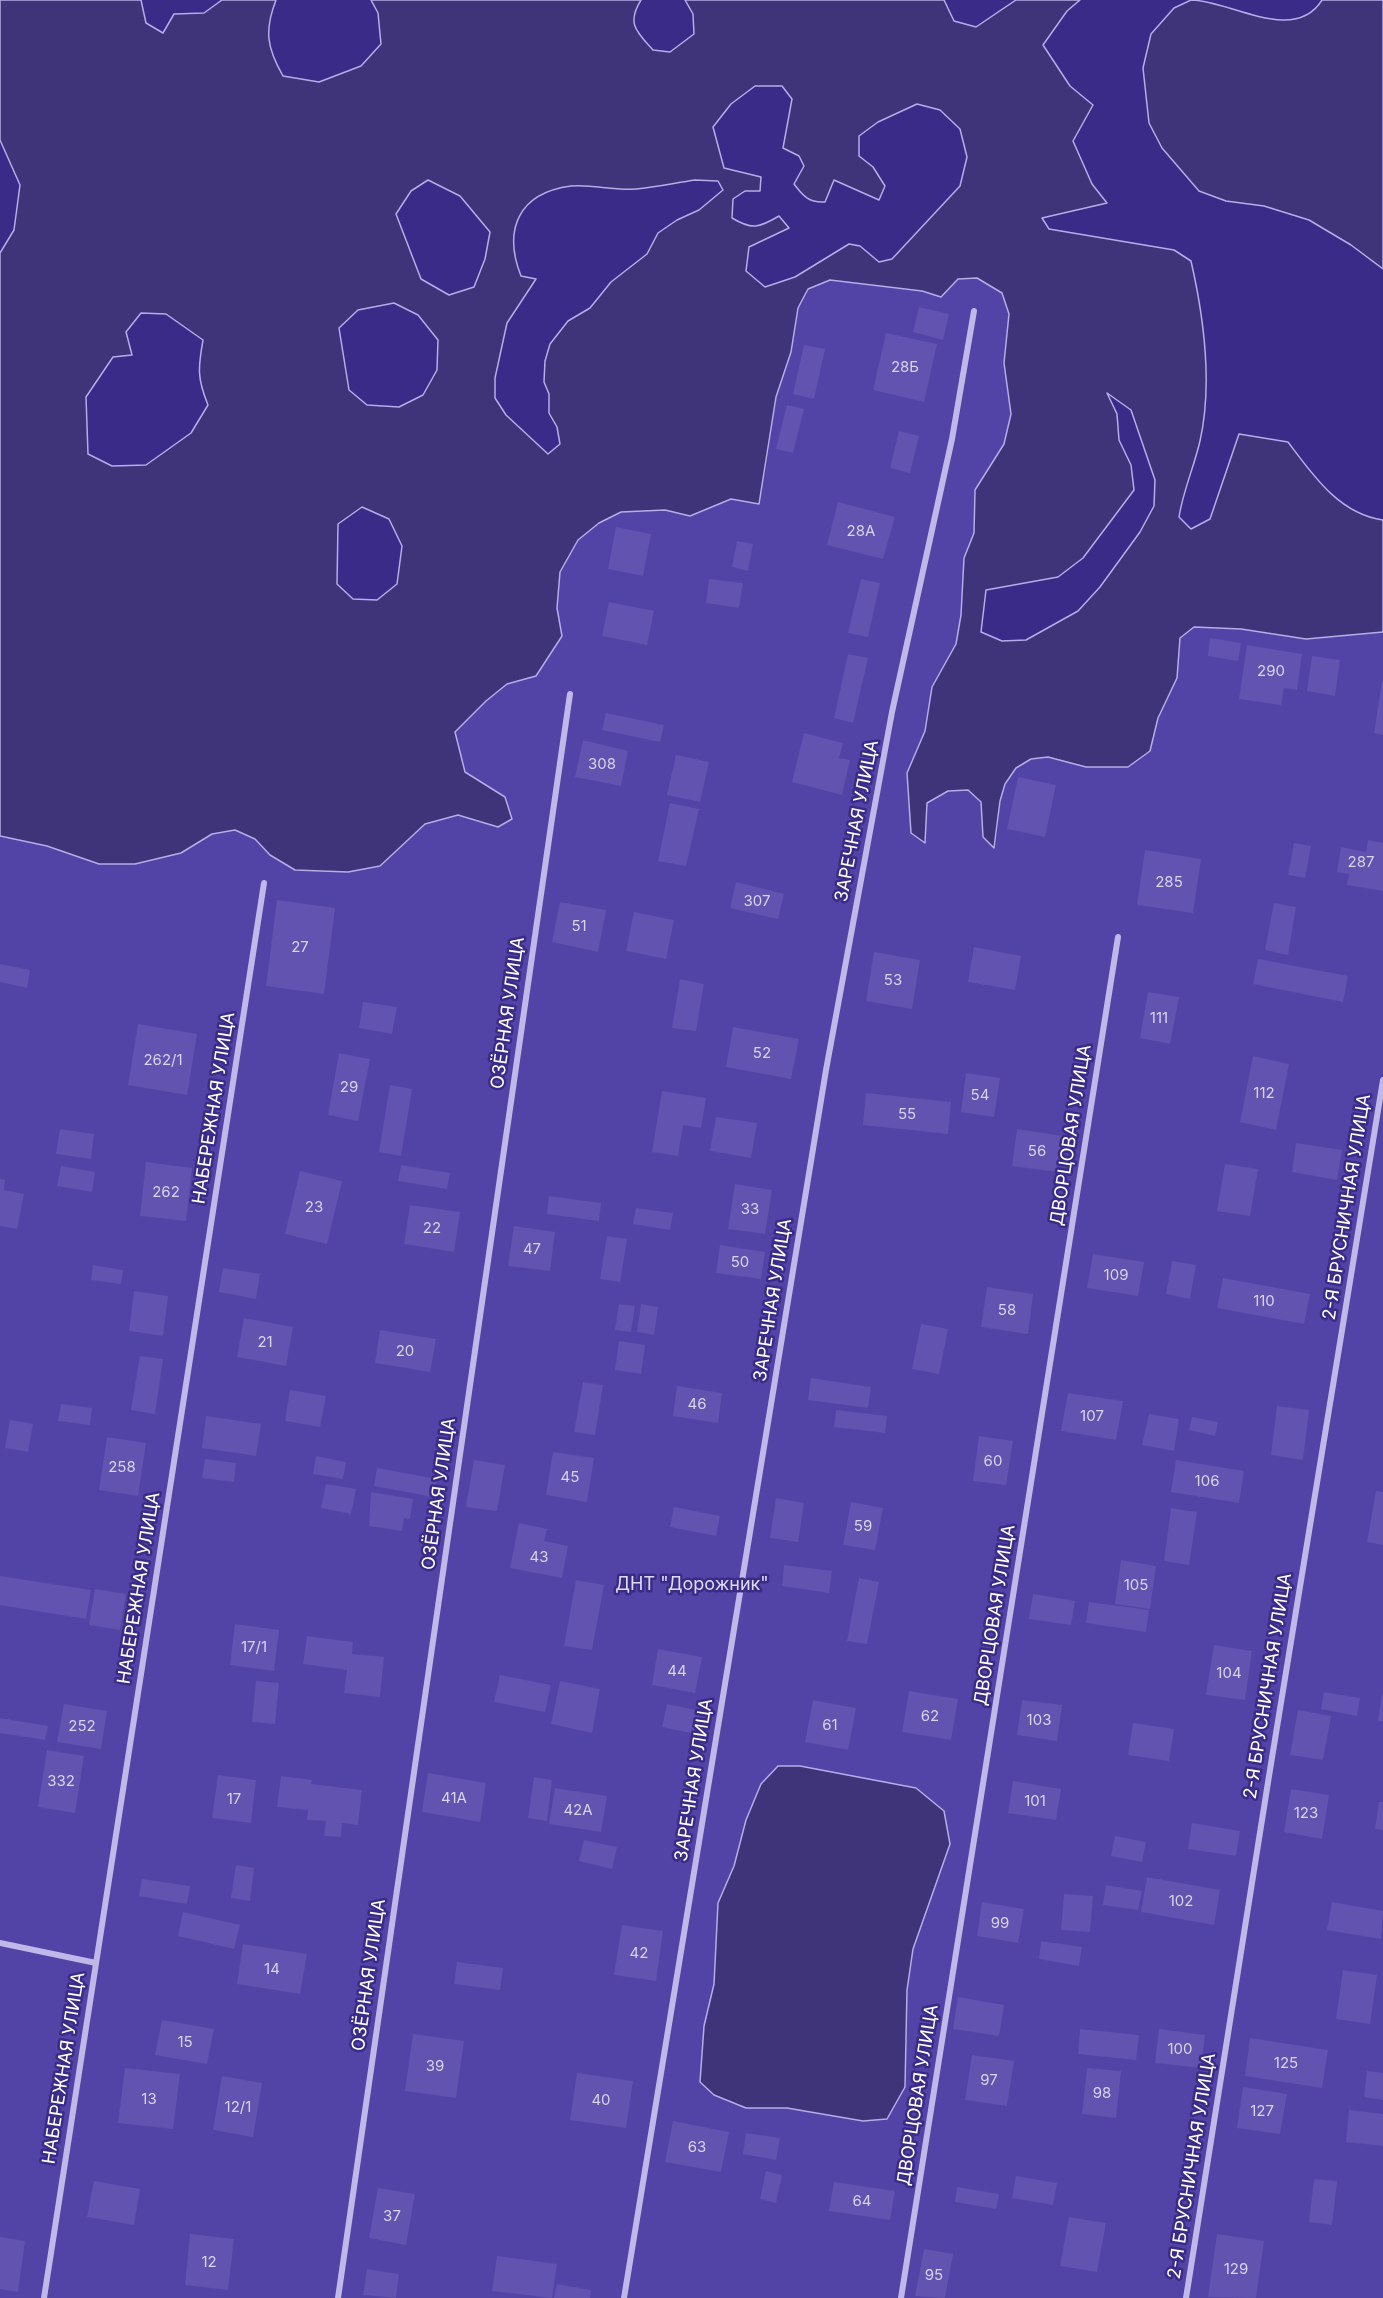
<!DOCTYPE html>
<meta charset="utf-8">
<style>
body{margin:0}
canvas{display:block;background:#3a2b88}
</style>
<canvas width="1383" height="2298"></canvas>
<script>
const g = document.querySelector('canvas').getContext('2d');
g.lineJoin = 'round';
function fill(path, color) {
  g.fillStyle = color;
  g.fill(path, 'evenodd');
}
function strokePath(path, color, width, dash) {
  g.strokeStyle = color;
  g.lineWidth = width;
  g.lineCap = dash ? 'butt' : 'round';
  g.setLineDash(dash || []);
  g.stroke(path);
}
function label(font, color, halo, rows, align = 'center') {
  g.font = font + ' Inter,sans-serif';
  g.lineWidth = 5;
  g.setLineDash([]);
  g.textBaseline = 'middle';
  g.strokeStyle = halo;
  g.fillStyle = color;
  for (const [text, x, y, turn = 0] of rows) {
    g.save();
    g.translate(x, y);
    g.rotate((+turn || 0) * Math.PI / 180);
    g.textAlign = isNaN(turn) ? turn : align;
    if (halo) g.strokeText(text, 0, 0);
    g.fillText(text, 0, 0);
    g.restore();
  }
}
fill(new Path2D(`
 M977,278L1002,293L1009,314L1004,363L1011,414L1004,444L975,490L974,533L964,558L961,615L956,644L932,687L925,731L907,773L911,833L925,842L927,803L948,791L968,790L981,803L983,837L994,848C1001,827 996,804 1006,784C1017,760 1040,753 1064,760C1071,761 1079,767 1086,767C1101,767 1134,755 1150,751L1158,718L1177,678L1180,637L1194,627L1241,629L1306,639L1383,632V2298H0V836L47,846L181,853L212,834L235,830L255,839L270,855L404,842L424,824L458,815L498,827L512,819L505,797L465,772L455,732L486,700L507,684L536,676L562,636L557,608L560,572L578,540L599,523L621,512L665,510L690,516L731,499L765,474L776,397L791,352L798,308L808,289L830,280L922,291L941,296L958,279Z`), '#5243a6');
const water = new Path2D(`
 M0,0H141L146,23L163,33L174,14L204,13L222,0H276C264,31 267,48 283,76L319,82L361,66L381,44L378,13L371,0H641C626,24 637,32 653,50L670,52L694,34L693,14L685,0H944L954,21L976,27L1016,0H1080L1067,11L1043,45L1070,86L1093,105L1073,141L1092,184L1107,203L1042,218L1049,229L1174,250L1191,261C1204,318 1213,383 1200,441C1194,467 1183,491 1179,517L1191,529L1210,519L1239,434L1288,442C1313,475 1339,514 1383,520V632L1306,639L1241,629L1194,627L1180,638L1177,678L1158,718L1150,751L1128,767H1086L1048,757L1031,759L1016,768L1005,784L1000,801L994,848L983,837L981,802L968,790L948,791L927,803L925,843L911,833L907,773L925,731L932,687L956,644L961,615L964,558L974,533L975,490L1004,444L1011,414L1004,363L1009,314L1002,293L977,278L958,279L941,297L922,291L830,280L808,289L798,308L791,352L776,397L759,504L731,499L690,516L665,510L621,512L599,523L578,540L560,572L557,608L562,636L536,676L507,684L486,701L455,732L465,772L505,797L512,819L498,827L458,815L425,824L380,866L348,872L295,870L270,855L255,839L235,830L212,834L181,853L135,864H99L47,846L0,836V253L14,230L20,185L0,140ZM755,86H782L792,99L783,148L799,156L804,166L794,184C803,196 809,203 825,202L834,180L879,200L885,186L873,167L859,156V136L878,122L917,104L940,110L960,129L967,157L960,186L892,259L879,262L860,246L849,244L795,277L765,287L746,271L749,247L789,228L779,216C759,228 752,230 732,218L733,199L745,191H760L761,177L724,168L713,127L731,104ZM428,180L460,196L490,232L485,259L474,287L449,295L421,279L396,214L411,191ZM695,180L718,181L723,190L699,210L677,220L658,233L647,254L611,282L590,308L568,321L550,344L545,361L544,382L549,394V413L557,427L560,444L548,454L506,415L495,398V378L507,323L536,279L521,276C503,230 518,193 571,186C592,184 614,191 636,189C655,187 675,183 695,180ZM394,303L418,315L438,340L437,370L423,395L399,407L367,405L349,390L339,328L358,310ZM141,313L166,314L203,340C198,368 197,378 208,405L191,433L146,465L112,466L88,454L86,397L113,357L132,355L126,332ZM1107,393L1131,410L1155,480L1154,506L1140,532L1100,587L1078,611L1026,640L1002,641L981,632L986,590L1058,577L1083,558L1134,490L1131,465L1119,440L1117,414ZM362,507L389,519L402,546L397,584L377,600L353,599L337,584L338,524Z
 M1191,0C1229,0 1294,45 1322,0H1383V269L1351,245L1309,220L1264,206L1226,201L1199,191L1162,148L1149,123L1143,68L1151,34L1174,8Z
 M778,1766H800L916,1788L944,1811L950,1844L913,1949L907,1990L905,2087L887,2119L863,2121L787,2108H746L714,2095L700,2082L704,2026L714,1984L718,1903L734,1866L746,1820L761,1784Z`);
fill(water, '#3f3379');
strokePath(water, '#b5ade8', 1.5);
fill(new Path2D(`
 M919,307L949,314L943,340L913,332Z
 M886,333L937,344L924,402L873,390Z
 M804,345L825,349L814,399L793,394Z
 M787,405L804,409L793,453L776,449Z
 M899,431L919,436L910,473L890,468Z
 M838,502L895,517L883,559L827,545Z
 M616,527L651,534L643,576L608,569Z
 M737,541L753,544L748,571L732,567Z
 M709,579L743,583L739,608L706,603Z
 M861,579L880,583L868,637L848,633Z
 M609,602L654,611L647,645L602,636Z
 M1210,638L1241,643L1238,661L1208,656Z
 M1247,645L1302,654L1297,690L1284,688L1281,705L1239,699Z
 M848,654L868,658L853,723L834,718Z
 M1312,656L1340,660L1335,696L1307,691Z
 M1382,682H1383V735L1374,733Z
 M606,713L664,725L660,742L602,730Z
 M804,733L843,743L839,758L850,760L842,795L792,782Z
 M583,740L628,751L621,786L575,777Z
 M676,755L709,762L700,802L667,795Z
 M1018,777L1056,785L1045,837L1007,829Z
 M670,803L699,809L686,866L658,861Z
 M1368,840L1383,843V891L1347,885L1349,874L1337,872L1341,847L1366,852Z
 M1294,843L1311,846L1305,878L1288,875Z
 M1145,850L1201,859L1193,913L1137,905Z
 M736,882L784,894L778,919L730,908Z
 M277,900L335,908L324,994L266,986Z
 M560,902L606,910L598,952L552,942Z
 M1274,903L1296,907L1288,955L1265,950Z
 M634,912L674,920L666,959L626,951Z
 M974,947L1021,956L1015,990L968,982Z
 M874,952L920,960L912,1009L866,1001Z
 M1258,959L1348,976L1343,1002L1253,984Z
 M0,964L30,970L27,988L0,982Z
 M680,979L704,984L696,1031L672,1028Z
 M1148,992L1179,997L1170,1044L1140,1038Z
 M363,1002L397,1007L392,1034L359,1028Z
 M138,1024L197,1034L187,1095L128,1085Z
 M733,1027L799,1039L791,1079L726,1067Z
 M339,1053L370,1059L358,1121L328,1115Z
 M1253,1056L1289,1064L1276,1130L1240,1122Z
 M966,1073L1000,1078L994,1117L961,1112Z
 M390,1085L412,1089L401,1156L379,1152Z
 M662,1091L706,1098L701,1128L683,1125L678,1156L652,1152Z
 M866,1093L951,1102L948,1134L863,1125Z
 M716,1117L757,1123L751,1158L710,1151Z
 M60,1129L94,1134L91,1159L56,1154Z
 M1017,1129L1063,1136L1057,1172L1012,1166Z
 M1296,1143L1342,1150L1337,1180L1292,1172Z
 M146,1162L192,1168L186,1221L140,1216Z
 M1225,1164L1258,1169L1250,1216L1217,1211Z
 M401,1165L450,1173L447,1189L398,1181Z
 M61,1166L95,1172L92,1192L57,1186Z
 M300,1171L342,1181L327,1244L285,1234Z
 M0,1179L5,1180L4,1190L24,1194L17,1229L0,1226Z
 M735,1184L772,1190L765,1234L728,1229Z
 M549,1196L601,1203L599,1221L547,1214Z
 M410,1205L460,1212L454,1252L404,1244Z
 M636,1208L673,1213L670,1230L633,1224Z
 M514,1226L555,1232L550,1271L508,1266Z
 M607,1236L627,1239L620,1282L600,1279Z
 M720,1245L765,1252L761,1279L716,1273Z
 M1093,1254L1144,1262L1138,1296L1087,1288Z
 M1172,1261L1196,1265L1190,1299L1166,1294Z
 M93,1265L123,1270L121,1284L91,1280Z
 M223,1268L260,1274L256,1299L219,1292Z
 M1223,1278L1310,1294L1304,1324L1217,1308Z
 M987,1287L1033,1294L1028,1334L981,1327Z
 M134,1291L168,1296L163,1336L129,1331Z
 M619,1304L635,1306L631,1332L615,1330Z
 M641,1304L658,1307L654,1335L637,1332Z
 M244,1318L293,1327L286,1366L237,1357Z
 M921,1324L948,1329L939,1374L912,1369Z
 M380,1330L436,1339L430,1372L375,1363Z
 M619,1341L645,1345L641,1374L615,1370Z
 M140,1356L163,1359L155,1414L131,1410Z
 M811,1378L871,1387L868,1408L808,1400Z
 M583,1382L603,1385L595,1435L574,1432Z
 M677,1386L722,1393L718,1423L673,1416Z
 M290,1390L326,1396L320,1427L285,1421Z
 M1068,1393L1123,1401L1116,1440L1061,1431Z
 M61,1404L92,1408L90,1425L58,1421Z
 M1277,1406L1309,1410L1303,1460L1271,1455Z
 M836,1410L887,1416L885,1433L834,1427Z
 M1149,1414L1179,1419L1174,1451L1142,1445Z
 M206,1416L261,1424L256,1456L202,1448Z
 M1192,1417L1218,1422L1215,1436L1189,1430Z
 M10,1420L33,1424L28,1452L5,1448Z
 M979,1436L1013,1441L1006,1485L973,1481Z
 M107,1437L146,1443L138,1496L99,1490Z
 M553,1452L594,1458L587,1502L546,1495Z
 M316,1456L346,1462L343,1479L313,1474Z
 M205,1459L236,1463L234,1482L202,1478Z
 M474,1460L505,1465L497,1511L466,1507Z
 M1176,1460L1244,1471L1239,1503L1171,1492Z
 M377,1468L437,1479L433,1497L374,1486Z
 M326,1484L356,1489L351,1514L321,1508Z
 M1376,1491L1383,1492V1545L1367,1542Z
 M371,1492L413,1499L410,1519L404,1518L402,1531L369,1526Z
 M776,1498L804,1503L798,1542L770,1538Z
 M851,1502L883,1508L875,1550L843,1545Z
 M674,1507L720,1516L716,1536L670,1527Z
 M1171,1508L1197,1512L1189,1565L1164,1561Z
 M519,1523L547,1529L544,1541L568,1546L562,1578L510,1568Z
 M1121,1560L1156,1566L1150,1609L1115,1604Z
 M784,1565L832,1571L829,1593L782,1586Z
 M0,1576L91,1590L86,1619L0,1605Z
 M859,1578L879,1582L867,1644L847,1641Z
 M576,1580L604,1585L592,1650L564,1646Z
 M95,1589L126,1594L120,1630L89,1625Z
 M1033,1594L1075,1601L1071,1625L1029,1619Z
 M1089,1602L1149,1610L1146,1632L1086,1623Z
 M235,1624L279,1630L274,1671L230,1665Z
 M307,1636L353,1642L352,1654L384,1657L380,1697L344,1693L347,1670L303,1664Z
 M1214,1645L1252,1651L1245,1700L1206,1695Z
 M658,1649L702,1657L695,1693L652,1685Z
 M500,1675L551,1685L545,1712L494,1702Z
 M256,1681L279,1683L275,1724L252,1722Z
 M560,1681L600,1689L592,1733L551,1724Z
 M909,1691L958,1699L951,1740L902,1732Z
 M1324,1692L1360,1698L1357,1716L1321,1709Z
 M1382,1694H1383V1721H1378Z
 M813,1700L856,1708L848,1750L805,1742Z
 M1022,1700L1062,1705L1057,1741L1017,1735Z
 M64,1704L107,1711L101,1749L57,1742Z
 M667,1704L700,1711L695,1734L662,1727Z
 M1298,1710L1331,1716L1323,1760L1290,1755Z
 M0,1718L48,1726L45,1740L0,1733Z
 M1133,1723L1174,1729L1169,1761L1128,1755Z
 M47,1750L84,1756L75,1813L38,1807Z
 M428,1773L486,1783L480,1822L422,1812Z
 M218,1775L256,1780L251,1823L212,1818Z
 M281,1776L312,1780L311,1784L362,1790L358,1825L342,1823L341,1837L324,1836L326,1821L307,1820L308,1810L277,1807Z
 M534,1777L552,1780L547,1821L528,1818Z
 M1013,1781L1061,1789L1056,1820L1008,1813Z
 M555,1788L607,1796L601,1832L549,1824Z
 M1291,1789L1329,1795L1322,1839L1284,1832Z
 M1379,1802H1383V1830L1375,1829Z
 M1192,1823L1240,1831L1236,1856L1188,1849Z
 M1115,1836L1146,1842L1142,1862L1111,1856Z
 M584,1840L617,1847L612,1869L579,1861Z
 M236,1865L254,1868L250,1901L231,1898Z
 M1147,1877L1220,1890L1214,1925L1141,1912Z
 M142,1879L190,1886L187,1904L139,1896Z
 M1106,1885L1142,1891L1138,1910L1103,1905Z
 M1064,1894L1093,1896L1090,1932L1061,1930Z
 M982,1902L1024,1909L1018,1943L977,1936Z
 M1332,1902L1383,1911L1381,1939L1327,1930Z
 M183,1912L240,1925L234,1949L178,1936Z
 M622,1925L663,1931L656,1981L614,1975Z
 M1041,1941L1082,1947L1079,1966L1039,1959Z
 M243,1944L307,1954L300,1994L237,1984Z
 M457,1962L503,1968L500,1990L454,1984Z
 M1343,1970L1377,1975L1370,2024L1336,2019Z
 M958,1997L1004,2005L999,2036L953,2029Z
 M162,2020L214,2029L207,2064L155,2055Z
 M1080,2029L1139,2035L1136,2060L1078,2054Z
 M1159,2029L1205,2035L1201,2068L1155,2063Z
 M413,2034L464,2041L456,2098L405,2091Z
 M1250,2038L1328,2050L1322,2088L1245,2076Z
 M972,2055L1014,2061L1007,2106L965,2100Z
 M125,2068L180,2074L173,2129L118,2123Z
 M1087,2068L1121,2071L1116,2118L1082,2114Z
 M1367,2071L1383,2073V2100L1364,2097Z
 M577,2073L633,2081L626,2128L570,2120Z
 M222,2076L262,2083L253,2137L213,2130Z
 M1243,2087L1287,2094L1280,2134L1237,2128Z
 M1349,2110L1383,2114V2146L1346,2142Z
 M673,2121L729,2132L721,2172L665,2162Z
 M746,2133L780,2138L776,2160L743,2154Z
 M766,2171L782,2175L776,2203L760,2199Z
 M1016,2176L1057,2183L1053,2205L1012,2198Z
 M1314,2179L1337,2181L1332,2225L1309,2222Z
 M94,2181L140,2189L134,2225L87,2217Z
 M834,2182L895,2191L890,2220L829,2211Z
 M957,2187L999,2194L996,2209L955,2202Z
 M378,2188L415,2194L406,2245L369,2238Z
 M1069,2217L1106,2223L1097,2272L1060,2266Z
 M190,2234L234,2239L228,2290L185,2285Z
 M1217,2234L1264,2241L1256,2298L1208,2297Z
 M0,2237L25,2241L18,2292L0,2289Z
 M924,2249L953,2254L945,2298L915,2296Z
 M497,2256L557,2264L552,2298L492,2291Z
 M367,2269L399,2274L396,2298L363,2295Z
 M557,2284L591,2290L590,2298H554Z`), '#6153af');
strokePath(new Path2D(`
 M0,1943L96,1963
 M44,2298L264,883
 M338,2298L570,694
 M624,2298L826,1070L892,712L952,439L974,311
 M901,2298L1118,937
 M1186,2298L1269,1776L1383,1080`), '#bfb8e8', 6);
label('15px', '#d8d4eb', null, [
 ["28Б",905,367],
 ["28А",861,531],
 ["290",1271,671],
 ["308",602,764],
 ["287",1361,862],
 ["285",1169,882],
 ["307",757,901],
 ["51",579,926],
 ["27",300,947],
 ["53",893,980],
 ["111",1159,1018],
 ["52",762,1053],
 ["262/1",163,1060],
 ["29",349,1087],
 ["112",1264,1093],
 ["54",980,1095],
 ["55",907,1114],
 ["56",1037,1151],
 ["262",166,1192],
 ["23",314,1207],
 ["33",750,1209],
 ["22",432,1228],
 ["47",532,1249],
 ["50",740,1262],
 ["109",1116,1275],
 ["110",1264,1301],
 ["58",1007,1310],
 ["21",265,1342],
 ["20",405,1351],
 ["46",697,1404],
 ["107",1092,1416],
 ["60",993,1461],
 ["258",122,1467],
 ["45",570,1477],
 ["106",1207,1481],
 ["59",863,1526],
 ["43",539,1557],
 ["105",1136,1585],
 ["17/1",254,1647],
 ["44",677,1671],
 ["104",1229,1673],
 ["62",930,1716],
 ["103",1039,1720],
 ["61",830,1725],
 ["252",82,1726],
 ["332",61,1781],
 ["41А",454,1798],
 ["17",234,1799],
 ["101",1035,1801],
 ["42А",578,1810],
 ["123",1306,1813],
 ["102",1181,1901],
 ["99",1000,1923],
 ["42",639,1953],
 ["14",272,1969],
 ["15",185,2042],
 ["100",1180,2049],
 ["125",1286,2063],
 ["39",435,2066],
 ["97",989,2080],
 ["98",1102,2093],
 ["13",149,2099],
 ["40",601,2100],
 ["12/1",238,2107],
 ["127",1262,2111],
 ["63",697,2147],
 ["64",862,2201],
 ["37",392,2216],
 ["12",209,2262],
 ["129",1236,2269],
 ["95",934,2275]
]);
label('18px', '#fff', '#3a2b88', [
 ["ЗАРЕЧНАЯ УЛИЦА",857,821,-79],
 ["ОЗЁРНАЯ УЛИЦА",508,1013,-82],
 ["НАБЕРЕЖНАЯ УЛИЦА",214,1108,-81],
 ["ДВОРЦОВАЯ УЛИЦА",1071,1135,-81],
 ["2-Я БРУСНИЧНАЯ УЛИЦА",1347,1207,-81],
 ["ЗАРЕЧНАЯ УЛИЦА",773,1300,-81],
 ["ОЗЁРНАЯ УЛИЦА",439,1494,-82],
 ["НАБЕРЕЖНАЯ УЛИЦА",139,1588,-81],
 ["ДВОРЦОВАЯ УЛИЦА",995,1615,-81],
 ["2-Я БРУСНИЧНАЯ УЛИЦА",1268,1686,-81],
 ["ЗАРЕЧНАЯ УЛИЦА",694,1780,-81],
 ["ОЗЁРНАЯ УЛИЦА",369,1975,-82],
 ["НАБЕРЕЖНАЯ УЛИЦА",64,2068,-81],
 ["ДВОРЦОВАЯ УЛИЦА",918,2095,-81],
 ["2-Я БРУСНИЧНАЯ УЛИЦА",1192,2166,-81]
]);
label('18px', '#dfdbf6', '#3a2b88', [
 ["ДНТ \"Дорожник\"",692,1585]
]);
</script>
